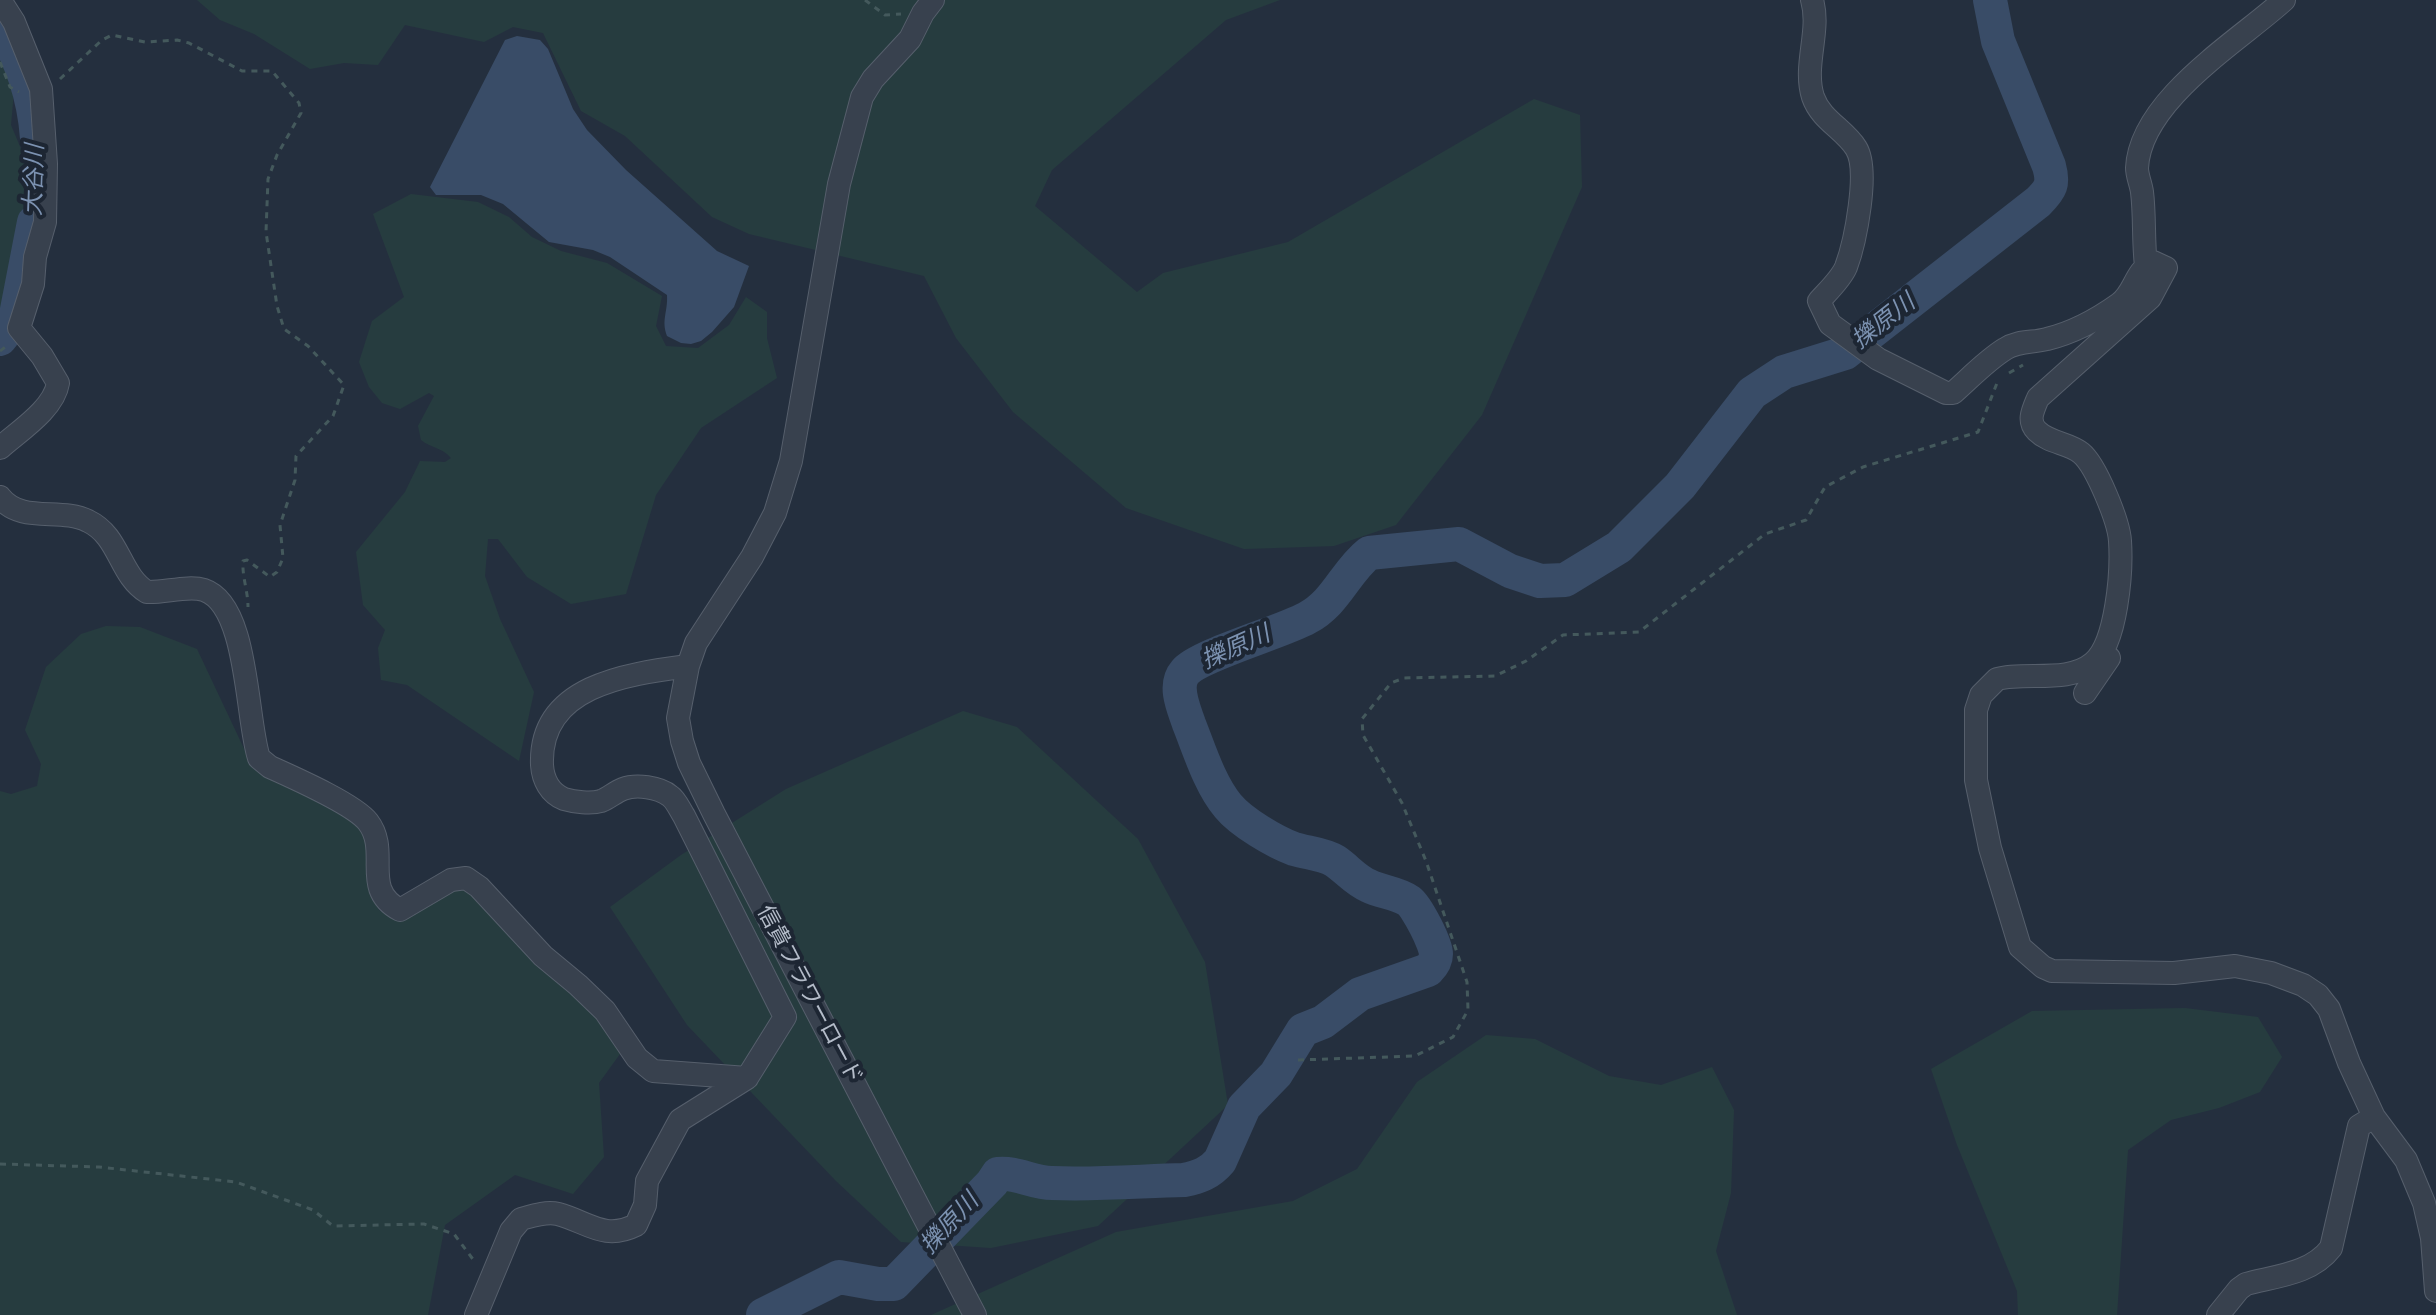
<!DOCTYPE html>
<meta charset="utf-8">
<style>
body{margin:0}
canvas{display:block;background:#242f3e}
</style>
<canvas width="2436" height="1315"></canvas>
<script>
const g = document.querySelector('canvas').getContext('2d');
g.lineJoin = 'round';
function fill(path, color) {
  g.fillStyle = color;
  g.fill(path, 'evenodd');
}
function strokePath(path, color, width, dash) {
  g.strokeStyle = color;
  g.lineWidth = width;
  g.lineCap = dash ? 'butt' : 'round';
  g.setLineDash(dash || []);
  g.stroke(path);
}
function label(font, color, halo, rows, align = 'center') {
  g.font = font + ' "Archivo Narrow","Noto Sans JP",sans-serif';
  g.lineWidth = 8;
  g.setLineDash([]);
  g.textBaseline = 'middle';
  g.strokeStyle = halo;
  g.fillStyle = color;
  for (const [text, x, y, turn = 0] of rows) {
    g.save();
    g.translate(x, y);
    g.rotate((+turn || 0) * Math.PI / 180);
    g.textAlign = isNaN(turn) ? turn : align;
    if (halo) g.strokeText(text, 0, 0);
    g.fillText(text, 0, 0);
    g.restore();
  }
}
fill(new Path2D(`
 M197,0H1280L1226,20L1052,170L1035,206L1137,292L1163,273L1288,242L1534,99L1580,115L1582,187L1482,415L1396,525L1334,546L1244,549L1126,508L1013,412L956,338L924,276L749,234L712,217L625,136L581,111L543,33L513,27L484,42L405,25L378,65L344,63L310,69L254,34L220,20Z
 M0,36L16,69L11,125L34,180L8,316L0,328Z
 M411,194L478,202L509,217L532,237L561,251L607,263L662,296L656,326L666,346L698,348L729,325L746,297L767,312V338L777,378L701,428L656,495L626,594L571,604L527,577L498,539H488L485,576L500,619L534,692L519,761L407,685L381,680L378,648L385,630L363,605L356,552L405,492L420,461L445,462L451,458C443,448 431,448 421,440L418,426L434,396L429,393L400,409L382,403L369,387L359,362L372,321L404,297L373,214Z
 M106,626L140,627L197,649L247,755L355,819L370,842L373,868L370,894L379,910L392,917L453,886L472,887C524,940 585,989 620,1054L599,1083L604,1157L573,1194L515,1175L445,1225L428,1315H0V791L11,794L37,786L41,764L25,730L46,667L81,634Z
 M963,711L1017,727L1138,839L1205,962L1228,1105L1098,1226L991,1248L901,1242L836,1181L687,1025L610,907L681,855L786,789Z
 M2185,1008L2258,1017L2282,1057L2260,1092L2219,1108L2171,1120L2128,1150L2117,1315H2018L2017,1291L1957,1145L1931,1069L2032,1011Z
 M1486,1035L1535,1039L1609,1076L1661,1085L1712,1067L1734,1110L1731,1193L1716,1251L1737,1315H931L1116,1232L1293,1201L1357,1169L1417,1082Z`), '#263c3f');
fill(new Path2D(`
 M517,36L540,40L548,49L573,109L587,130L626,170L717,251L749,266L734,307L712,332L701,341L691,344L681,343L667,336C661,320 668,312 667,295L610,257L593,250L549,242L503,204L481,195H436L430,187L505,40Z`), '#394c67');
strokePath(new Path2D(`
 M0,22C21,60 34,95 37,138
 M0,339L15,320L34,222
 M763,1315L839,1277L878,1284H894L992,1183L998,1174C1017,1172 1033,1183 1052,1183C1096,1185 1141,1181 1184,1180C1199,1177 1210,1173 1220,1161L1244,1107L1276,1074L1303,1030L1323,1022L1360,994L1428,970C1432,966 1436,961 1436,954C1436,944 1417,907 1409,901C1398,893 1381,892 1369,886C1355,880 1347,869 1335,861C1324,854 1307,853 1294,849C1275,842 1241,822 1228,806C1210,785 1199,749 1189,724C1184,709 1173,686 1185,672C1199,655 1282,632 1307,618C1336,603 1345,572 1369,553L1459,544L1510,571L1540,581L1565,580L1619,547L1680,486L1752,393L1784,372L1845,353L2038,202C2051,189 2054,184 2049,166L1998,41L1990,0`), '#394c67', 34);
const minor = new Path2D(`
 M933,0L923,13L910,39L873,79L862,97L839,184L791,461L775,513L752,557L696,643L688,666L678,718L682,741L689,763L714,814L975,1315
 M1812,0C1821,31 1803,65 1813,97C1821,120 1844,129 1856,148C1870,170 1855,243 1846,267C1841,279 1828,291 1819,301L1830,324L1878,359L1946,393H1953C1970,378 1987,360 2005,349C2019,340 2033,343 2047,339C2072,333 2098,319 2119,304C2135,293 2134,272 2153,262L2166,268L2150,298L2038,398C2033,410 2027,421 2037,431C2049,443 2069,443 2081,453C2096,465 2119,522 2120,541C2122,571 2117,643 2093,663C2068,684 2026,671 1997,679L1981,695L1976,710V780L1990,848L2020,947L2043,967L2052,971L2174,973L2235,966L2271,973L2303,985L2318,995L2329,1009L2349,1063L2374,1117L2406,1160L2424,1203L2432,1238L2436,1291
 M2146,266C2143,241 2145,216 2142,192C2141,184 2137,176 2137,168C2140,100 2239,41 2284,0
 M0,448C19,431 54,409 58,383L42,356L19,328L33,284L35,257L45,222L46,164L41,89L14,22L0,0
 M0,497C21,524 61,507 88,521C120,536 119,575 147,592C164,593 188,585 204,590C249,605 246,720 259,758L270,767C292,777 354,804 368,822C391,852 360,889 400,910L451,880L466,878L479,887L543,956L578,985L605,1011L637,1058L653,1071L747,1078
 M2085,693L2109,658
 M476,1315L511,1231L521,1219C532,1216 546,1211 558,1214C588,1222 604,1241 636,1225L645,1205L647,1181L680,1120L747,1078L785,1017L684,816C680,810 676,800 670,796C659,787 636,784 623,789C615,792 609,798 601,801C591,804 574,802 564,799C550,793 543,780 542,765C539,685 628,674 688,666
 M2218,1315L2239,1289L2246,1284C2276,1276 2311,1274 2331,1248L2359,1126L2374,1117`);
strokePath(minor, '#565f6c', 24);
strokePath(new Path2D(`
 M865,0L885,15L901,14
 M0,62L10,87L19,92
 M60,79L102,40L112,35L145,42L177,40L189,43L242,71H272L299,103L301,113L277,155L268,179L266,232L277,306L284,329L308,346L344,385L333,416L296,456L295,480L280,525L283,558L277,572L270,577L247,560L243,561C242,577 248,591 248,607
 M0,351L8,345
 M2009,373L2023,365
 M1298,1060L1415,1056L1453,1037L1468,1010L1467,982L1426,861L1402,803L1363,735L1362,719L1391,683L1404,678L1495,676L1526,661L1563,635L1639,632L1765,534L1806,520L1825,487L1863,467L1978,432L1997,383
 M0,1164L99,1167L236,1182L313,1210L333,1226L424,1224L454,1234L475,1262`), '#44595c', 3, [6, 6]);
strokePath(minor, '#38414e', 22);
label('22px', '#b4bcc9', '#1d2633', [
 ["信貴フラワーロード",809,995,62]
]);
label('italic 24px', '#7c92b1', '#1d2633', [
 ["大谷川",35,180,-88],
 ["擽原川",1884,322,-38],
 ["擽原川",1236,648,-24],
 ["擽原川",950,1224,-47]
]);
</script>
